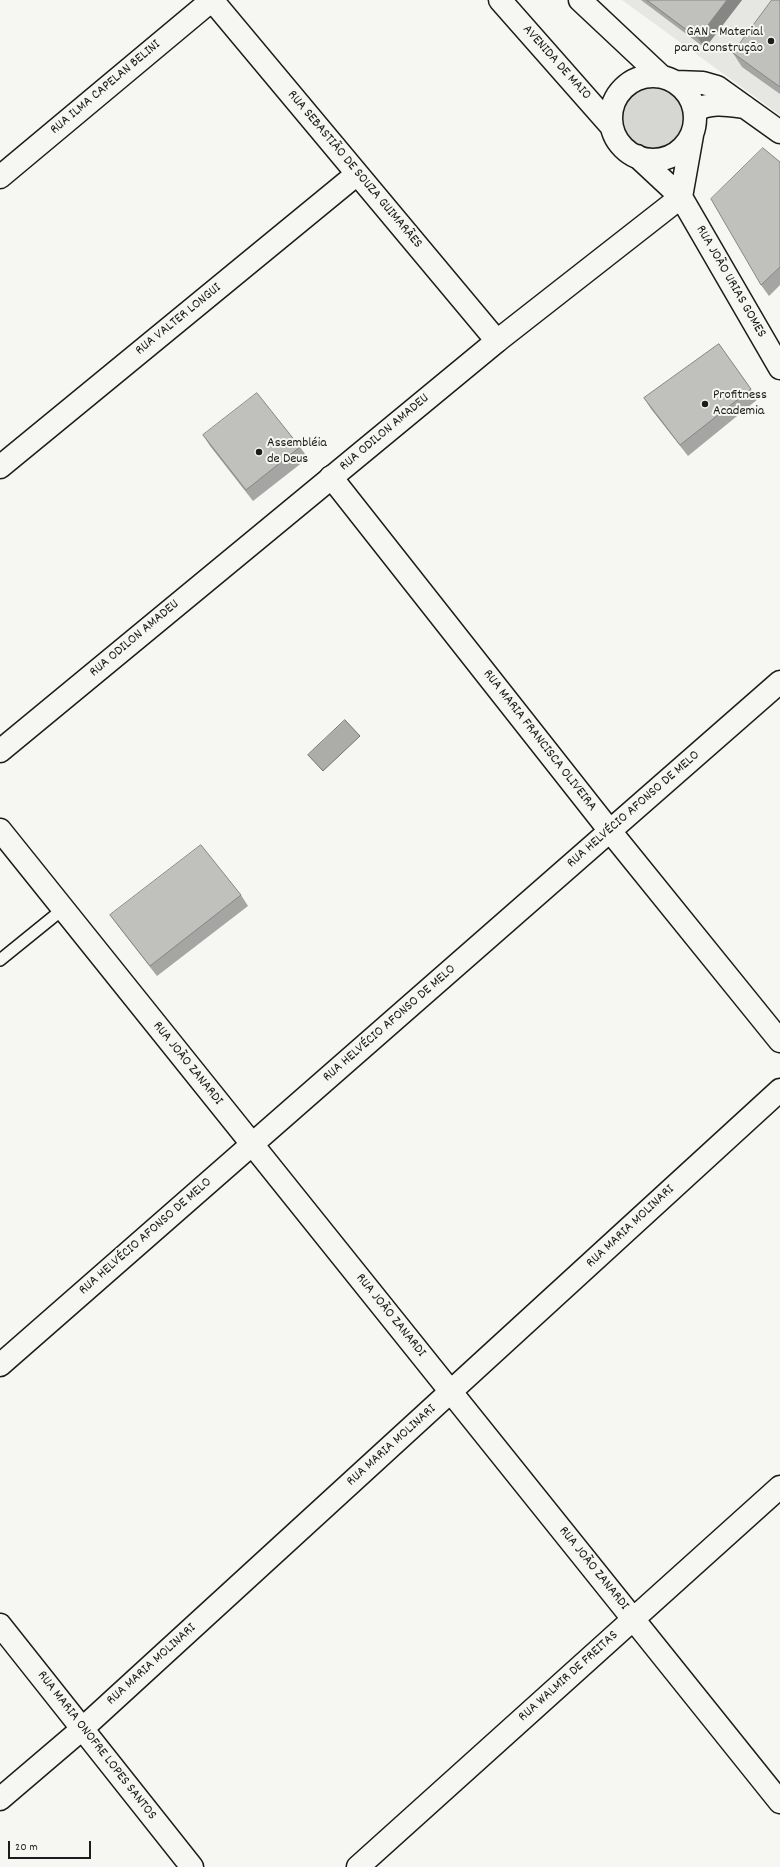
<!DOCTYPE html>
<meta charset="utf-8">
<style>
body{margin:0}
#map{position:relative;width:780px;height:1867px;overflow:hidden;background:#f6f6f2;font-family:Dekko,sans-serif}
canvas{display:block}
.scale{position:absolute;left:8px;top:1841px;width:83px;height:18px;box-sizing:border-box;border:2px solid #1c1c1c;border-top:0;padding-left:5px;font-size:12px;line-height:14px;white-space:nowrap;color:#1c1c1c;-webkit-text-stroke:3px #f6f6f2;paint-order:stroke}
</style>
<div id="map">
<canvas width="780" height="1867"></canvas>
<div class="scale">20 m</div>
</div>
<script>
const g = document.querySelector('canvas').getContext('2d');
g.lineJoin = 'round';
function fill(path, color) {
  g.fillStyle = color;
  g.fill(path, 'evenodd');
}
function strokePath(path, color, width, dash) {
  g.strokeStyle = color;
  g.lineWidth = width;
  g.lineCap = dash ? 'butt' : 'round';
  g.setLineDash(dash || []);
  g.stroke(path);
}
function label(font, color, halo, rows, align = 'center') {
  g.font = font + ' Dekko,sans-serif';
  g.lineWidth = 4;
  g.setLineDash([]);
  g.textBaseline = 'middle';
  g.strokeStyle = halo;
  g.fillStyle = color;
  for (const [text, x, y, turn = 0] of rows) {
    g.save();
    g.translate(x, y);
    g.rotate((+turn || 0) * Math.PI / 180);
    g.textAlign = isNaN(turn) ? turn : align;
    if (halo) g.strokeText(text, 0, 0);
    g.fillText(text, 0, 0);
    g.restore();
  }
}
fill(new Path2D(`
 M622,0H780V115Z`), '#e6e6e2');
fill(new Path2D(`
 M622 118a31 31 0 1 1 62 0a31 31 0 1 1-62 0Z`), '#d6d6d2');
const water = new Path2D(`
 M345,720L360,736L323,771L308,755Z`);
fill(water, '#acaca9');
strokePath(water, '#727271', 1);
const lane = new Path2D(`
 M0,960L63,909`);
const street = new Path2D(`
 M212,0L497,341
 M0,177L212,0
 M0,467L357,174
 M331,477L610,831L780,1041
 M0,830L780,1802
 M0,1365L780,682
 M0,1625L192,1867
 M0,1799L82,1729L780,1090
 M358,1867L780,1487`);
const secondary = new Path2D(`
 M500,0L612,127
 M580,0L662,77
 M611 118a42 42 0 1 1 84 0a42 42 0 1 1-84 0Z
 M676,82L703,83L717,87L780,132
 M695,111C710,101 729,105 745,107
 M637,156L681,197L780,368
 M681,197L692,135
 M0,751L497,341L681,197`);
strokePath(lane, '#1c1c1c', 14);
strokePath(street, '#1c1c1c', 25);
strokePath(secondary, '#1c1c1c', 25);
strokePath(lane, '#f6f6f2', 11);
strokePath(street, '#f6f6f2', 22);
strokePath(secondary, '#f6f6f2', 22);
fill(new Path2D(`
 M641,0H742L705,48Z
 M780,0V94L742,67L733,53Z
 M780,162V285L769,296L761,285Z
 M719,344L758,399L688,456L651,409L644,398Z
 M203,435L300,447L308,458L253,501L210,446Z
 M241,895L248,906L157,976L118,926L110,915Z`), '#a5a5a3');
fill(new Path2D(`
 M727,0H742L705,48L698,38Z`), '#868684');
const building = new Path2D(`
 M647,0H727L698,38Z
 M772,0H780V87L733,53Z
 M763,148L780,162V267L761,285L711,199Z
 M719,344L751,389L680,445L644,398Z
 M257,393L300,447L246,490L203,435Z
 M201,845L241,895L150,966L110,915Z`);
fill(building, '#c0c0bd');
strokePath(building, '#868684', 1);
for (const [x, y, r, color] of [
 [771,41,4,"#1c1c1c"],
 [705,404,4,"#1c1c1c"],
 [259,452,4,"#1c1c1c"]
]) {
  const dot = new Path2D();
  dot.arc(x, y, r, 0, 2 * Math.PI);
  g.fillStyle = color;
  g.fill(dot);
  strokePath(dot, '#f6f6f2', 1.5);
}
label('14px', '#1c1c1c', '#f6f6f2', [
 ["GAN - Material",763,33,"right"],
 ["para Construção",763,49,"right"],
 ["Profitness",713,396],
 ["Academia",713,412],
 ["Assembléia",267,444],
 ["de Deus",267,460]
], 'left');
label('14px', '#1c1c1c', '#f6f6f2', [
 ["AVENIDA DE MAIO",556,63,48],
 ["RUA ILMA CAPELAN BELINI",106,88,-40],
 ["RUA SEBASTIÃO DE SOUZA GUIMARÃES",354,170,50],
 ["RUA JOÃO URIAS GOMES",730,282,60],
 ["RUA VALTER LONGUI",179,320,-39],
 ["RUA ODILON AMADEU",385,433,-40],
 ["RUA ODILON AMADEU",135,639,-40],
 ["RUA MARIA FRANCISCA OLIVEIRA",539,741,52],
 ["RUA HELVÉCIO AFONSO DE MELO",634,810,-41],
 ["RUA HELVÉCIO AFONSO DE MELO",390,1024,-41],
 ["RUA JOÃO ZANARDI",187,1064,51],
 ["RUA MARIA MOLINARI",631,1227,-43],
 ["RUA HELVÉCIO AFONSO DE MELO",146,1237,-41],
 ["RUA JOÃO ZANARDI",390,1316,51],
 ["RUA MARIA MOLINARI",392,1446,-42],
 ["RUA JOÃO ZANARDI",593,1569,51],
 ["RUA MARIA MOLINARI",152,1665,-42],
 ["RUA WALMIR DE FREITAS",569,1677,-42],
 ["RUA MARIA ONOFRE LOPES SANTOS",96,1746,52]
]);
</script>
